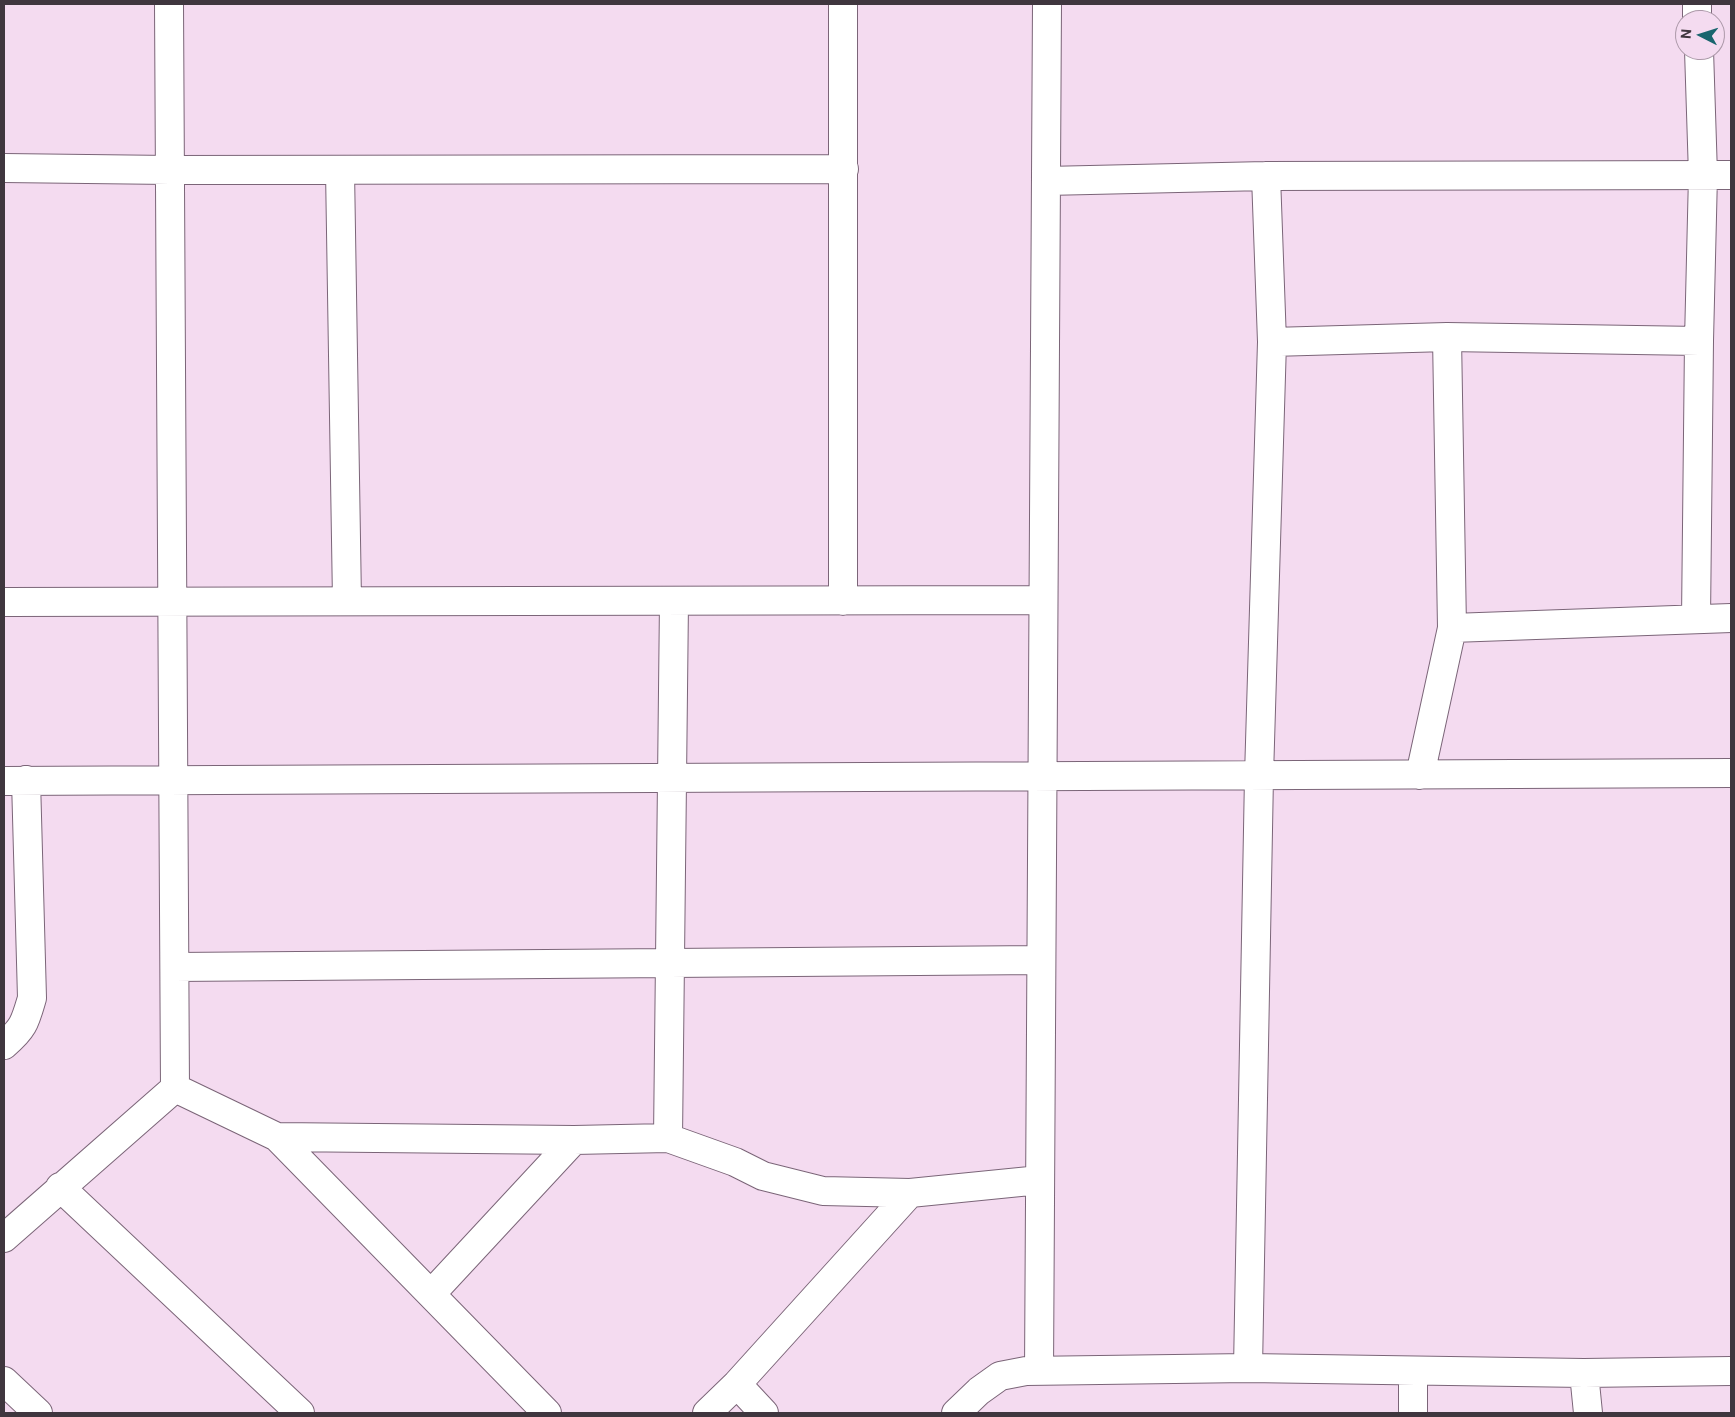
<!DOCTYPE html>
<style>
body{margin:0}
#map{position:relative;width:1735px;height:1417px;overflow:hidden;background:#f4dbf0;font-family:Roboto,sans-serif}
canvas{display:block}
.frame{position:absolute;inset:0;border:5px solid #3f363e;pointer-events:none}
.north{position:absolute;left:1675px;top:10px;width:50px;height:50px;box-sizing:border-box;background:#f4dbf0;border:1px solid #ac99a9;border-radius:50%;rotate:275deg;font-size:14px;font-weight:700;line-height:20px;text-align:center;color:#3f363e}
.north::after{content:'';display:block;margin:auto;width:18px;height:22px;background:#19656e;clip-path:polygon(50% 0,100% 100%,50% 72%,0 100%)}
</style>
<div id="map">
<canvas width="1735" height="1417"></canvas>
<div class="frame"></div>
<div class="north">N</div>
</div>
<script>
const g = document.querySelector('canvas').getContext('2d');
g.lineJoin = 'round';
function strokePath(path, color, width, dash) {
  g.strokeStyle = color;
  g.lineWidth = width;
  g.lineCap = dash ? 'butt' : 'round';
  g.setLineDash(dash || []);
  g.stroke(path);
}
const minor = new Path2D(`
 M169,4L175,1088
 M843,4V601
 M1697,4V20
 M4,168L170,170L844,169
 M340,170L347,601
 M1046,181L1266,176L1731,175
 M1272,342L1447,337L1699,341
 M4,602L1042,600
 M1696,619L1699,341L1703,175L1699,50
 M1452,628L1731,618
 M1420,775L1452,628L1447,337
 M4,781L1731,773
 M175,967L1041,960
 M4,1045C24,1028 25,1022 32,998L26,780
 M277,1137L547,1413
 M668,1138L674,601
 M60,1187L300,1413
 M4,1238L175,1088L277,1137L574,1140L668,1138L735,1162L763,1176L823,1191L910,1193
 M431,1294L574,1140
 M1248,1368L1259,776L1272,342L1266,176
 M1039,1370L1047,4
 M1413,1371V1413
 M1584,1373L1588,1413
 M4,1381L38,1413
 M737,1384L764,1413
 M707,1413L737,1384L910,1193L1040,1180
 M956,1413L979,1391L1000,1376L1026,1371L1248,1368L1584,1373L1731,1371`);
strokePath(minor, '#7b6578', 30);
strokePath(minor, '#fff', 28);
</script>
